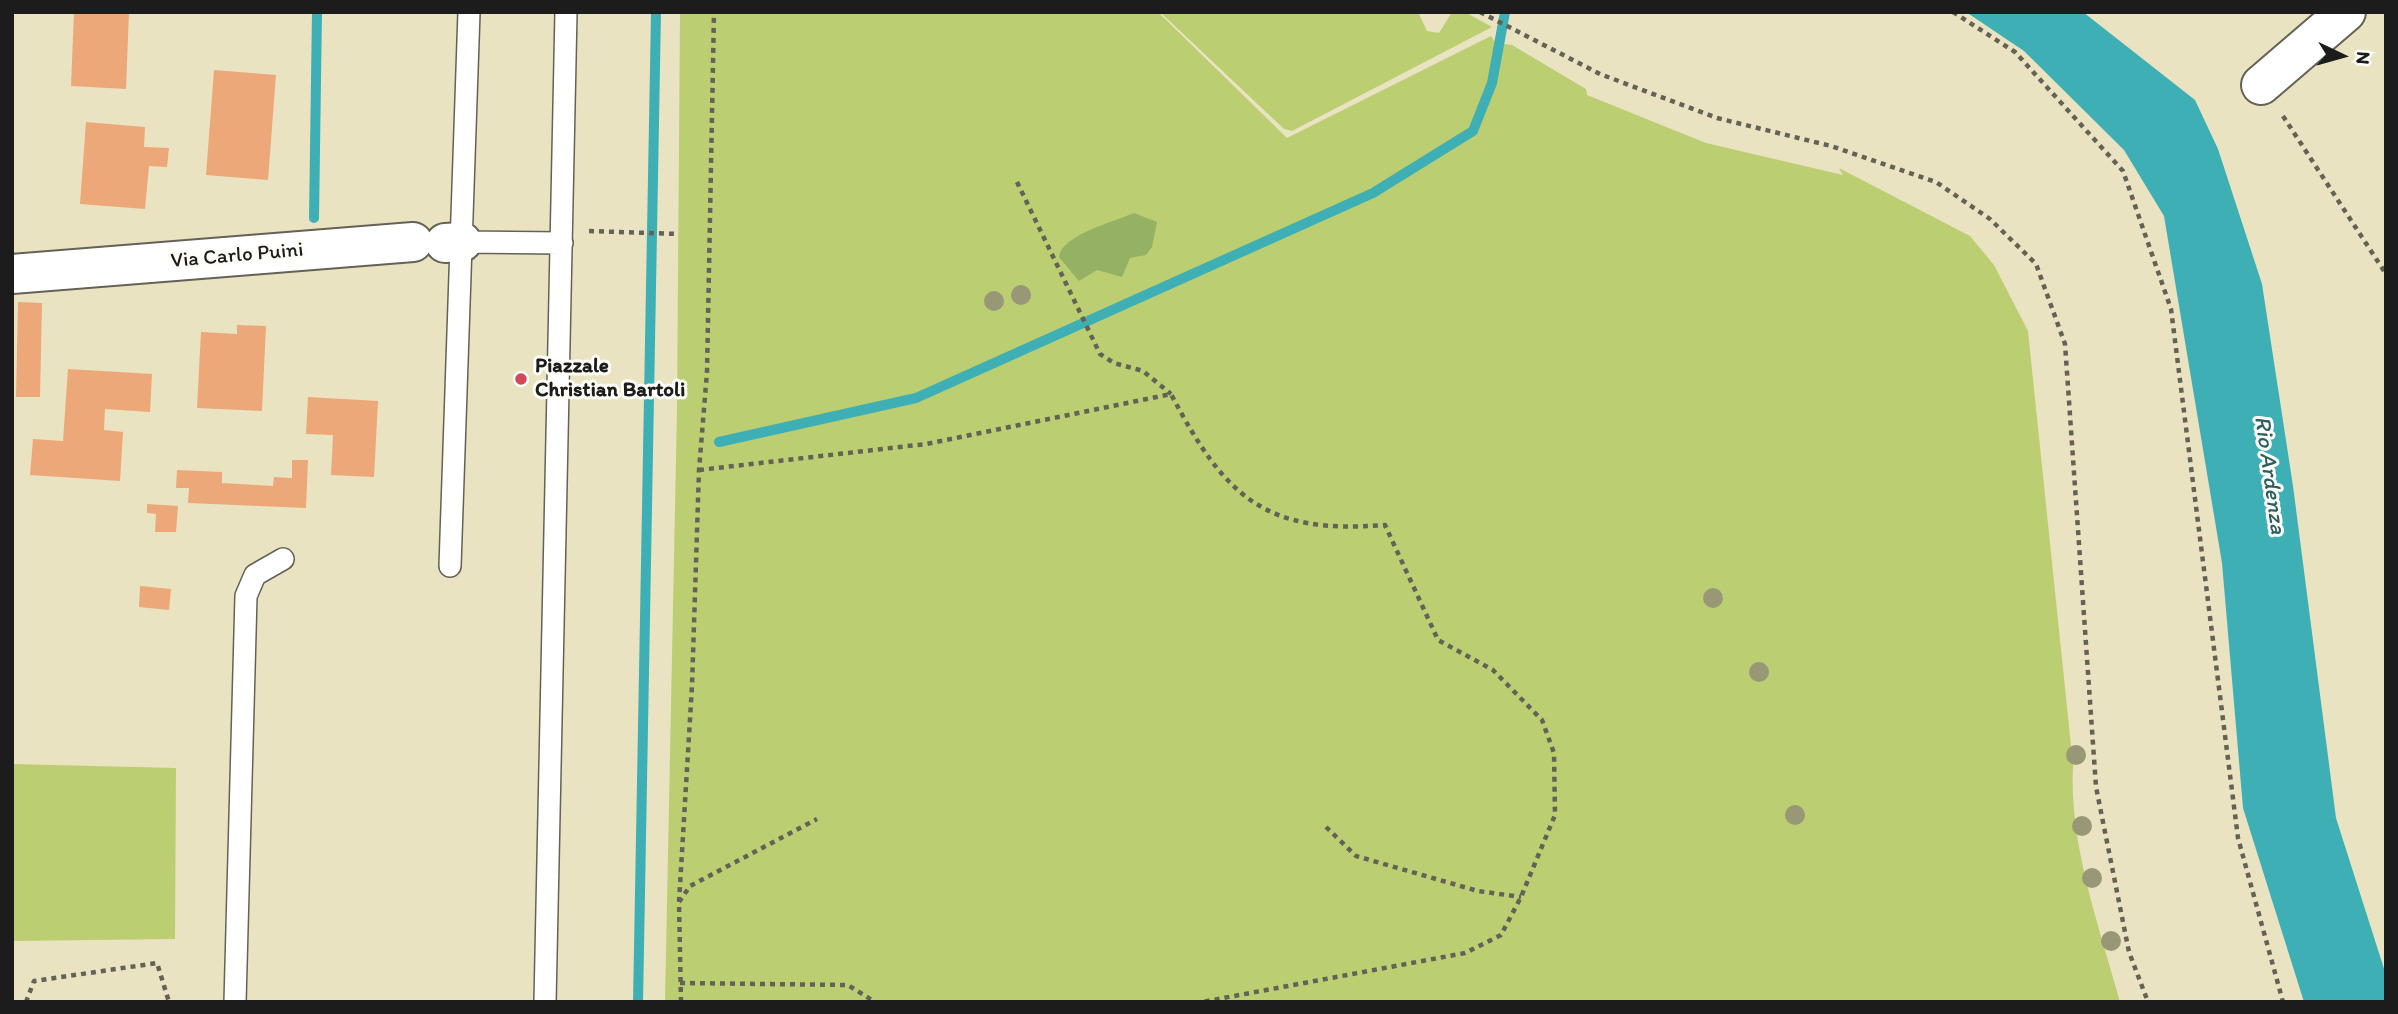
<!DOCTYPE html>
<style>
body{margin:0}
#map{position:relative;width:2398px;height:1014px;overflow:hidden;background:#eae3c1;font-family:Itim,sans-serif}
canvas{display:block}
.frame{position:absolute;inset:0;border:14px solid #1c1c1c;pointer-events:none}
.north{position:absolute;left:2307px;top:21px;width:70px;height:70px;-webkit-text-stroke:5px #fdfcf7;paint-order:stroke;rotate:95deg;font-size:19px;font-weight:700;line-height:28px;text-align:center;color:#1c1c1c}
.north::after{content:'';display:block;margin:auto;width:24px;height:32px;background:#1c1c1c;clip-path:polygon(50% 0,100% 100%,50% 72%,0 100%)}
</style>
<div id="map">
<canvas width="2398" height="1014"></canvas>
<div class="frame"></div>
<div class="north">N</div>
</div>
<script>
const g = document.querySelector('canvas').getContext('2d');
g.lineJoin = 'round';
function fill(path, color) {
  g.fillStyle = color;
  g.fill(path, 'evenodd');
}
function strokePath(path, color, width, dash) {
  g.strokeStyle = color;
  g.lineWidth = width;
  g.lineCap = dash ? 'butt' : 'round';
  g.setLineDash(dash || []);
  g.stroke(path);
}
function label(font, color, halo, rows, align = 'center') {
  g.font = font + ' Itim,sans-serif';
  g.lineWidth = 6;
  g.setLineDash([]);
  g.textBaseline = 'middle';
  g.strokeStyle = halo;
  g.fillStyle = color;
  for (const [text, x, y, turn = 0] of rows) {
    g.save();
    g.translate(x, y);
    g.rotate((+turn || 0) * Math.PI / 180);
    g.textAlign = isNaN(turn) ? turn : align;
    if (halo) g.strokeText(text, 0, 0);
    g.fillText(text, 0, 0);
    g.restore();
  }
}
fill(new Path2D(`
 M680,12H1158L1287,138L1491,36L1496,43L1512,45L1586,89L1587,95L1706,143L1843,175L1839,168L1970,236L1994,265L2028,331L2073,765C2069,845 2099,925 2120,1002H665L677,409Z
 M1160,12H1421L1419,14L1427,31L1439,33L1452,12H1465L1492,27L1292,131L1284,129Z
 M12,764L176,768L175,939L12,941Z`), '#bcce72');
fill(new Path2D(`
 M1134,213L1157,222L1152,247L1146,255L1130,258L1122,277L1097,270L1079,281L1059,257C1061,235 1116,221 1134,213Z`), '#95b164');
fill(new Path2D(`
 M1966,12H2083L2195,100L2218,149L2262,284L2293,486L2336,818L2386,975V1002H2304L2243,808L2222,563L2164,216L2124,150L2024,51Z`), '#3dafb5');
strokePath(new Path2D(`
 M314,218L317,12
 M719,442L916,398L1373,193L1473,131L1492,83L1505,12
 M638,1002L656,12`), '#3dafb5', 10);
fill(new Path2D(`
 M74,12H129L126,89L71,86Z
 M214,70L276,75L268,180L206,175Z
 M86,122L145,127L144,147L169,148L167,167L149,166L145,209L80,204Z
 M18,302L42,303L40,397H16Z
 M237,325L266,326L262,411L197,408L201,332L237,334Z
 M68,369L152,374L150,412L105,409L104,430L123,432L120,481L30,475L33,439L63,441Z
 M308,397L378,401L374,477L331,475L333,435L306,434Z
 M292,460H308L306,508L188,503L189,488H176L177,470L222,472V483L273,486L274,477L292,478Z
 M147,504L178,506L176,532H155L156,514L147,513Z
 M140,586L171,589L169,610L139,607Z`), '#eca878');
const lane = new Path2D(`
 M462,242L562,243
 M450,566L469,12
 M235,1002L246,596L255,575L283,559
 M545,1002L566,12`);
const street = new Path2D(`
 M2261,85L2346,12
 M445,243L462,242
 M12,274L413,242`);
strokePath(lane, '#646256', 24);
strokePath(street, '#646256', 42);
strokePath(new Path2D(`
 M1480,12L1600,74L1717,118L1831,146L1936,182L1990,219L2036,264L2065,344L2096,787L2129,952L2148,1002
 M1953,12L2015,52L2123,171L2171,309L2238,838L2283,1002
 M2283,116L2386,274
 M1017,182L1100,354L1114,363L1143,371L1171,394
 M589,231L679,234
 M699,470L926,444L1171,394C1225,497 1265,535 1385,525L1438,640L1493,670L1542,720L1554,753L1555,815L1521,897L1501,935L1465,953L1202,1002
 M1326,827L1356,856L1478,891L1521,897
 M679,902L692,686L699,470L707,372L714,12
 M680,983L848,985L875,1002
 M26,1002L34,981L157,963L169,1002
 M681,1002L679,902L690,886L817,819`), '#646256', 4.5, [5, 5]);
strokePath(lane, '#fff', 21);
strokePath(street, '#fff', 38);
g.fillStyle = '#989877';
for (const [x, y] of [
 [1021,295],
 [994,301],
 [1713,598],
 [1759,672],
 [2076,755],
 [1795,815],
 [2082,826],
 [2092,878],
 [2111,941]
]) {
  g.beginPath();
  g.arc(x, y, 10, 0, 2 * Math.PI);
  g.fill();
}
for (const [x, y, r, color] of [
 [521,379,7,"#d1495b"]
]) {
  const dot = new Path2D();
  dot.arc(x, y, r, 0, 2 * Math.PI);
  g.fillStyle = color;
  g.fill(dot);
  strokePath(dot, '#fdfcf7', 2.5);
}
label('21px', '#1c1c1c', '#fdfcf7', [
 ["Via Carlo Puini",237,256,-5]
]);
label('bold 21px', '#1c1c1c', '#fdfcf7', [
 ["Piazzale",535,367],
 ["Christian Bartoli",535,391]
], 'left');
label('italic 23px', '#2b5e61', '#fdfcf7', [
 ["Rio Ardenza",2269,475,82]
]);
</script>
